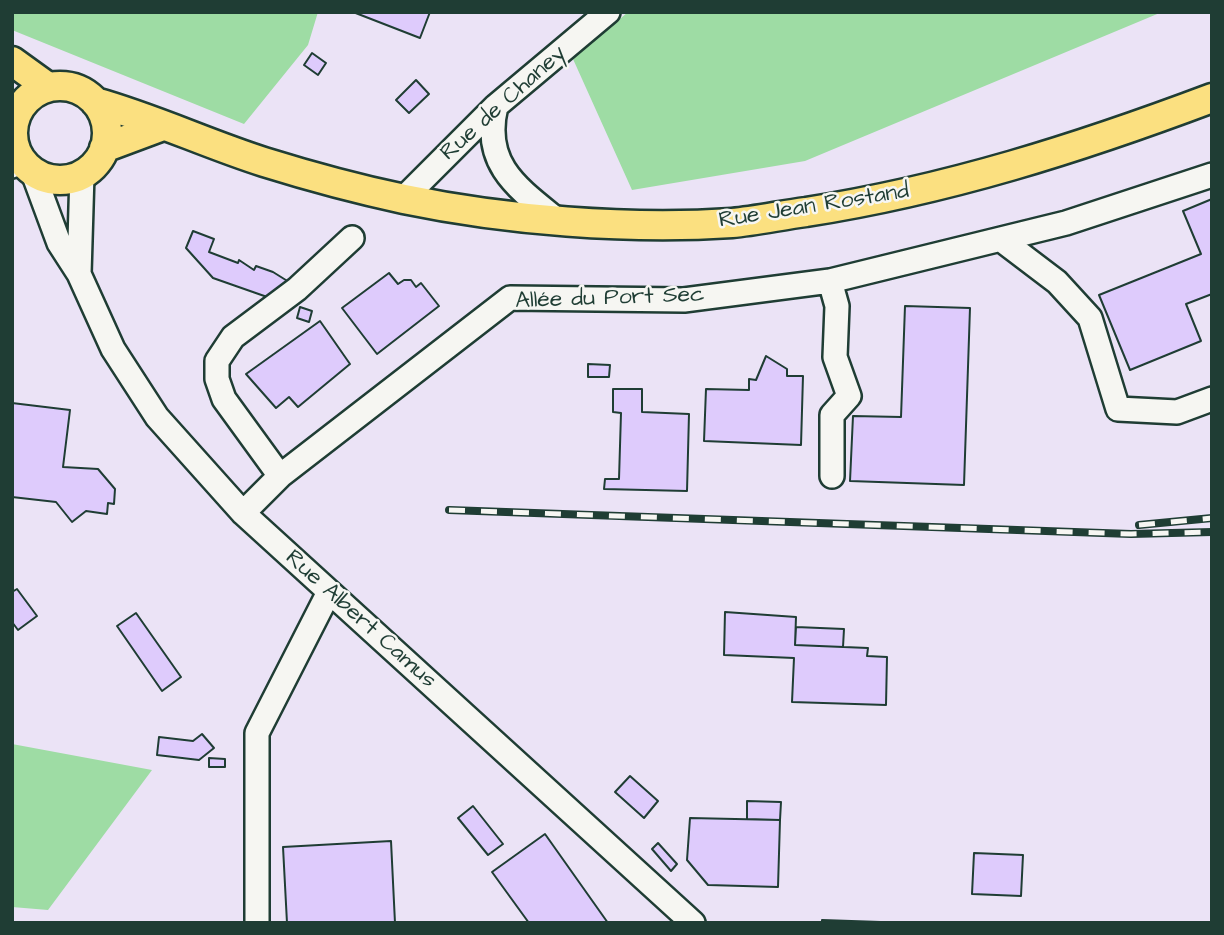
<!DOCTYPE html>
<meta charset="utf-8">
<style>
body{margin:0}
#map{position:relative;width:1224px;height:935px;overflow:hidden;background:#f1edf4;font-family:"Architects Daughter",sans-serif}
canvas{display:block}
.frame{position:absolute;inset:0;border:14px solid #1f3d34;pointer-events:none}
</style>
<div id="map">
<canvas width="1224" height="935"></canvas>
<div class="frame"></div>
</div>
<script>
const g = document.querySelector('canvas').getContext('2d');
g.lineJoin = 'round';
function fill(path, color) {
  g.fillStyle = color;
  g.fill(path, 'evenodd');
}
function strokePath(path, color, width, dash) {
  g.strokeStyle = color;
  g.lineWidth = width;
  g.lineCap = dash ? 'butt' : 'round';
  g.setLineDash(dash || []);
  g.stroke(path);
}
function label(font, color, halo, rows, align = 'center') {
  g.font = font + ' "Architects Daughter",sans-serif';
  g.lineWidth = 5;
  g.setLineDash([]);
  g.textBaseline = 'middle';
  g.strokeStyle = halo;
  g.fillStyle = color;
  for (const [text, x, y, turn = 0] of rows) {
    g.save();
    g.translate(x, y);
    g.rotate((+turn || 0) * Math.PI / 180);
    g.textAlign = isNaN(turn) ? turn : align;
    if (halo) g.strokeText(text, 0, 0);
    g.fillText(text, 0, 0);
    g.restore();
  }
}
fill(new Path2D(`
 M12,12H628L573,59L1152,12H1212V923H12Z`), '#ebe3f6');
fill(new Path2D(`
 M12,12H318L308,45L244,124L12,30Z
 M628,12H1162L805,161L632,190L573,59Z
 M12,744L152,770L48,910L12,907Z`), '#9edca4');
const building = new Path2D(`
 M353,12H430L420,38Z
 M312,53L326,63L318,75L304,65Z
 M416,80L429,94L409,113L396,100Z
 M1212,199V294L1186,304L1201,341L1130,370L1099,295L1201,254L1183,211Z
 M193,231L214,239L209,252L238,263L239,260L254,270L256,266L273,272L289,282L270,298L213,278L186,248Z
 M389,273L398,284L404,280H411L416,287L421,283L439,306L377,354L342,308Z
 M905,306L970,308L964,485L850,481L853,416L901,417Z
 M300,307L312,311L309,322L297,318Z
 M320,321L350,364L298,407L289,397L276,408L246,374Z
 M766,356L787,369V376H803L801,445L704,441L706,389L749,390V379L756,380Z
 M588,364L610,365L609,377H588Z
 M613,389H642V412L689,414L687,491L604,489L605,479H619L621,413L613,412Z
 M12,403L70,410L63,467L98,469L115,489L114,504L108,503L107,514L86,511L72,522L56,502L12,497Z
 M17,589L37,616L18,630L12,622V592Z
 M725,612L796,617L795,645L868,648L867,656L887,657L886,705L792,702L794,658L724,655Z
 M136,613L181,677L162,691L117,626Z
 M796,627L844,629L843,647L795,645Z
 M202,734L214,748L199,760L157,755L159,737L193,741Z
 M209,758L225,759V767H209Z
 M630,776L658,801L644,818L615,792Z
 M747,801L781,802L780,820L747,819Z
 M473,806L503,844L488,855L458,818Z
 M690,818L780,820L778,887L708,885L687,860Z
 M545,834L608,923H529L492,872Z
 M391,841L395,923H287L283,847Z
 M658,843L677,864L671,871L652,849Z
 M974,853L1023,855L1021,896L972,894Z
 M822,920L910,923H822Z`);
fill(building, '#decbfc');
strokePath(building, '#1f3d34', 2);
const minor = new Path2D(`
 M496,106C482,163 516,187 556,219
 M12,166L19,157
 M32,170L59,243L79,274L113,349L157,417L243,513L693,923
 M403,199L496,106L608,12
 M1003,241L1057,282L1090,318L1118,409L1177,412L1212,399
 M79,274L82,174
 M280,476L510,298L684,300L830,281
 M832,476V415L849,396L835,357L837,306L830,281L1066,223L1212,175
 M243,513L280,476L224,399L217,379V361L233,337L297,289L352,238
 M257,923V733L329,592`);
const major = new Path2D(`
 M12,61L48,87
 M13 133a47 47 0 1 1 94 0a47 47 0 1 1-94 0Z
 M95,102C153,118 207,144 264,162C309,176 357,189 404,199C505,220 628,230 732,223C756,221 782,215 806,212C947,190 1079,148 1212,98
 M104,148L163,126`);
strokePath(minor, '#1f3d34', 28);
strokePath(major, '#1f3d34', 33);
strokePath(minor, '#f6f6f2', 23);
strokePath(major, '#fbe080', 28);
const rail = new Path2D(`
 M449,510L1131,534L1212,532
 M1139,525L1212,518`);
strokePath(rail, '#1f3d34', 8);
strokePath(rail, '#f6f6f2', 5, [16]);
label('23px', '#1f3d34', '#f6f6f2', [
 ["Rue de Chaney",504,104,-42],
 ["Rue Jean Rostand",814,207,-9],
 ["Allée du Port Sec",610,299,-2],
 ["Rue Albert Camus",360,620,42]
]);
</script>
